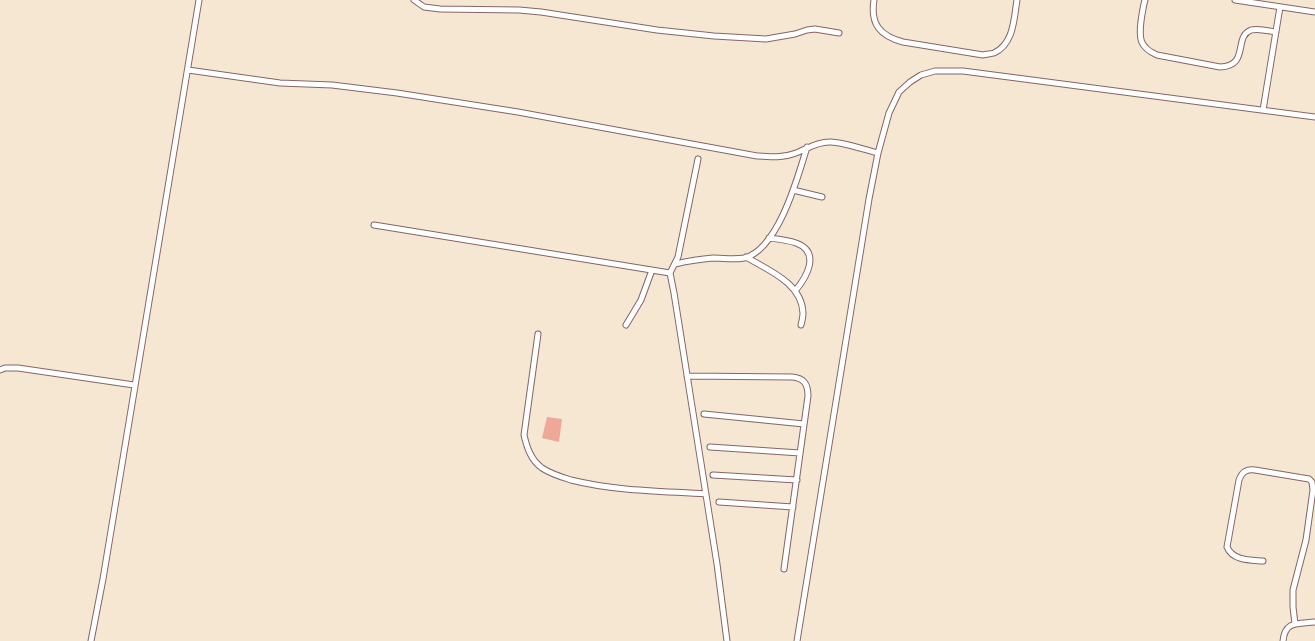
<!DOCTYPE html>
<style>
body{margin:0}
canvas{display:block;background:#f6e7d3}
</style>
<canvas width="1315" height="641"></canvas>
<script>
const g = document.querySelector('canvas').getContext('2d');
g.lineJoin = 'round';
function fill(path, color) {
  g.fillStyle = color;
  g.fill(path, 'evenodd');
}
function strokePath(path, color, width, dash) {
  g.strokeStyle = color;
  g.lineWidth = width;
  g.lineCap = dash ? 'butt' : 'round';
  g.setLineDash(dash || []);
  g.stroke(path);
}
fill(new Path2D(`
 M547,417L562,419L559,442L542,438Z`), '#efa797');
const service = new Path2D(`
 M414,0L424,7L440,9L519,10L541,12L657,30L714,36L766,39L795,34L807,30L815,29L839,33
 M874,0C870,24 880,36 903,42L983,55C986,54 991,54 994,53C1014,44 1014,18 1017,0
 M1145,0C1143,7 1142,14 1141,21C1139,38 1139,47 1157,55L1220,67C1250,66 1233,37 1251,30C1258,28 1269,31 1276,32
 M1235,0L1315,12
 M188,70L280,83L332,85L397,93L518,112L757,156C771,157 783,158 796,153C807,149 816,142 829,142C840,141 865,150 878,153
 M1263,110L1280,7
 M698,159L678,257L670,273L674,293L717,564L727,641
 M793,190L822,197
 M374,225L670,273
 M769,238C778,239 788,240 796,243C821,252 807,277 795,291
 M746,257C768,270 802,283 803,313C803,317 802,321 801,325
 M675,264C688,261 700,259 713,258C723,258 734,260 744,258C778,250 798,177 807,147
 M626,325L641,300L652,270
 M538,334L524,435C527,448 531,460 542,468C551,474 561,477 571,480C615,491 661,491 706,494
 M0,370L5,368H18L134,385
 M687,376L792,377C804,378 808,384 808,396L784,569
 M704,414L804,424
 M710,447L800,453
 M713,475L797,480
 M719,502L793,507
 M1263,561C1250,560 1233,561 1227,547L1239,480C1242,472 1246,469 1255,470L1309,479L1312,482L1313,490L1306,540L1293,590V607L1295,624
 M91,641L103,579L199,0
 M797,641L869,199L878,153L889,113L899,92L910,82L921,75L935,71H963L1315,117
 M1283,641C1285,620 1299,624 1315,622`);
strokePath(service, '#866566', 7);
strokePath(service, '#fff', 5);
</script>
